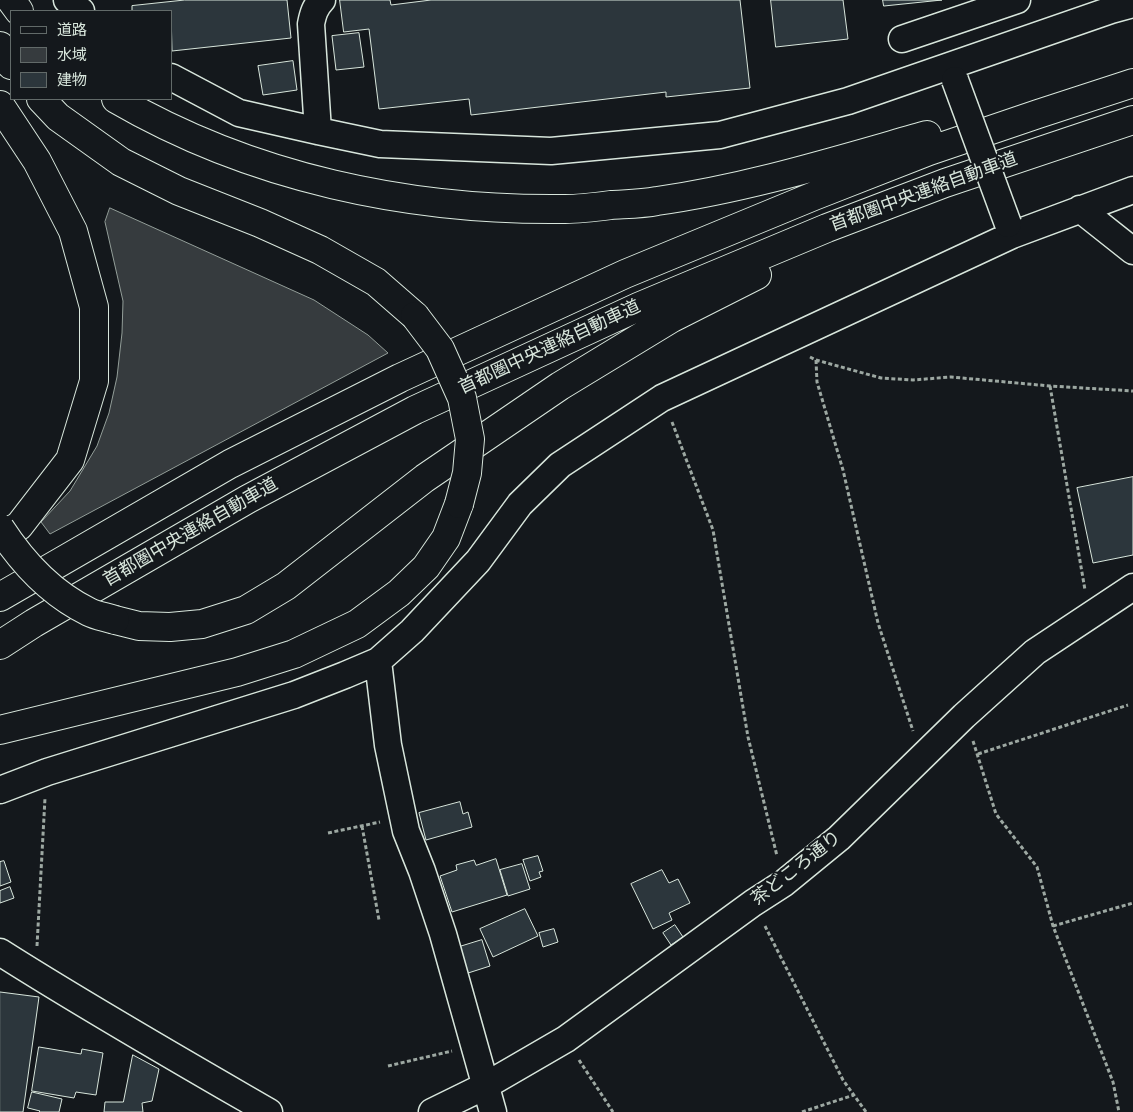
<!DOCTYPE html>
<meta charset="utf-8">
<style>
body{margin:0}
#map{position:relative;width:1133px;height:1112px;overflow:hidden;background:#14181c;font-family:Jost,"Noto Sans JP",sans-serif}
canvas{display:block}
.legend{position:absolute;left:10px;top:10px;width:162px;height:90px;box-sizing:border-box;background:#14181c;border:1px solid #626a69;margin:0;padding:6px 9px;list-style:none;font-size:15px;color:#d8e6dc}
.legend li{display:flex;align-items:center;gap:10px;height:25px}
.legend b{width:25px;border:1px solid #626a69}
</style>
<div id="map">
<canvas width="1133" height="1112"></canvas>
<ul class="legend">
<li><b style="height:6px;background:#14181c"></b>道路</li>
<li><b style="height:14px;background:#363b3e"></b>水域</li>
<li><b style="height:14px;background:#2c363c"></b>建物</li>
</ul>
</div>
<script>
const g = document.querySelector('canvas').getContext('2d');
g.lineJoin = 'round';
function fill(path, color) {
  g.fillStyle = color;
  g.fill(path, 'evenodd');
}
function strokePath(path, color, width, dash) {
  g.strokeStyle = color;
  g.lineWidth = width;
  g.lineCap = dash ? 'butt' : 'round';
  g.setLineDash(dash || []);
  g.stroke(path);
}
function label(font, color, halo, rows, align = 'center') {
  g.font = font + ' Jost,"Noto Sans JP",sans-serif';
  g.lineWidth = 4;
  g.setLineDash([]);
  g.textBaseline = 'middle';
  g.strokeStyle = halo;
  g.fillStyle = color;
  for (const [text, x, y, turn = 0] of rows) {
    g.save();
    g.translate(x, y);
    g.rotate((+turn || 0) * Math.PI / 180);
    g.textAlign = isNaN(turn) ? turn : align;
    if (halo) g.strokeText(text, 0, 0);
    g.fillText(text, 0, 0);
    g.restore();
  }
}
const water = new Path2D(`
 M110,208L314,300L368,335L388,353L50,534L41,522L70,491L97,446L109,413L117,377L122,333L123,301L105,222Z`);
fill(water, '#363b3e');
strokePath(water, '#939e99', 1);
const building = new Path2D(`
 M185,0H287L291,38L172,51L171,11H132V6Z
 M340,0H390L391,5L431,0H740L750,88L666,97V92L471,115L469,99L379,109L369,29L344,32Z
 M771,0H843L848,39L776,47Z
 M883,0H942L884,6Z
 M359,33L364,67L336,70L332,36Z
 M293,61L297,90L263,95L258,66Z
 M1133,477V555L1093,563L1077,488Z
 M460,802L463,814L468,812L472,827L426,840L419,813Z
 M538,856L543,871L539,872L541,877L530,881L523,860Z
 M496,859L507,895L452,912L440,876L457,870L456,865L474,860L476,865Z
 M4,861L11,882L0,886V862Z
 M522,864L530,889L508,896L500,870Z
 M662,870L669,883L678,879L690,903L669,913L672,920L653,929L631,884Z
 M10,887L14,898L0,903V891Z
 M525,909L538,936L493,957L480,929Z
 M675,925L683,937L671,945L663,933Z
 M554,929L558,942L543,947L539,933Z
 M482,940L490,966L465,974L456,948Z
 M0,992L39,997L23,1112H0Z
 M39,1047L81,1054L82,1049L103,1053L96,1095L76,1092L74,1098L32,1091Z
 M133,1055L159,1069L152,1101L142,1103L143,1112H104L105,1102H123Z
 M32,1092L62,1099L59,1112H39L40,1111L28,1108Z`);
fill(building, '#2c363c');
strokePath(building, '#d8e6dc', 1);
const minor = new Path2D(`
 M67,0L81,11
 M902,39L1017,0
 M171,77L239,113L318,131L380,144L551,151L720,135L848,101L1111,10L1133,4
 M318,131L311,24C313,14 315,7 322,0
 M1080,209L1133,251
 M378,661L388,745L406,831L422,871L443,934L493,1112
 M0,790L47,772L294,695L345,675L378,661L412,631L478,561L520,504L560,465L662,398L1012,235L1133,190
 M0,952C88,1008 179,1060 269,1112
 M432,1112L485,1086L566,1039L753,903L784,883L839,838L964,716L1035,652L1133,587`);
const highway = new Path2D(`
 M11,0L19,11
 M0,46L11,65
 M41,99L58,117L121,162L179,191L260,223L320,250L376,282L415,316
 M116,99C252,178 409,211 565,209C580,209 596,207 611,205C626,204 642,204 657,201C749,188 838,160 927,135
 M0,105L37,161L73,231L94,307V381L70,460L19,526L0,536
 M0,597L230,464L400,378L625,274L814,196L929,151L1038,114L1133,83
 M115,620L139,626L170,627L202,624L246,610L286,586L425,478L560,386L672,318L757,275
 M0,645L34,623L248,499L415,410L638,307L827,228L945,183L1133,120
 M0,730L237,672L294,654L357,624L399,593L426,567L446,538L459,504`);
strokePath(minor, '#d8e6dc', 29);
strokePath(highway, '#d8e6dc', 30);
strokePath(new Path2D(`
 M810,357L816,360L881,378L913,380L951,377L1050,386L1133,391
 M816,360L817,382L843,470L878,623L913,731
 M1050,386L1085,590
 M672,422L713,530L748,737L777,856
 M973,741L996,814L1037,867L1053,926L1113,1082L1119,1112
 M978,754L1128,705
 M362,826L379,920
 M328,833L380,822
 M765,926L843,1080L866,1112
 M1053,926L1133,903
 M37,946L45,798
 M579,1060L613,1112
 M388,1066L452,1051
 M802,1112L854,1095`), '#9da8a2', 3, [4, 2.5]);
strokePath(minor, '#14181c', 26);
strokePath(highway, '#14181c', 28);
const minorBridge = new Path2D(`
 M955,80L1008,224`);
const highwayBridge = new Path2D(`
 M415,316L440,349L462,398L470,439L467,473L459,504
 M0,528C22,562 52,594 89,612C97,616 106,617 115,620`);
strokePath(minorBridge, '#d8e6dc', 29, []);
strokePath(highwayBridge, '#d8e6dc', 30, []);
strokePath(minorBridge, '#14181c', 26);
strokePath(highwayBridge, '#14181c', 28);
label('18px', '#d8e6dc', '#14181c', [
 ["首都圏中央連絡自動車道",924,193,-20],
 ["首都圏中央連絡自動車道",550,348,-25],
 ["首都圏中央連絡自動車道",191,533,-30],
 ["茶どころ通り",797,869,-38]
]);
</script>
